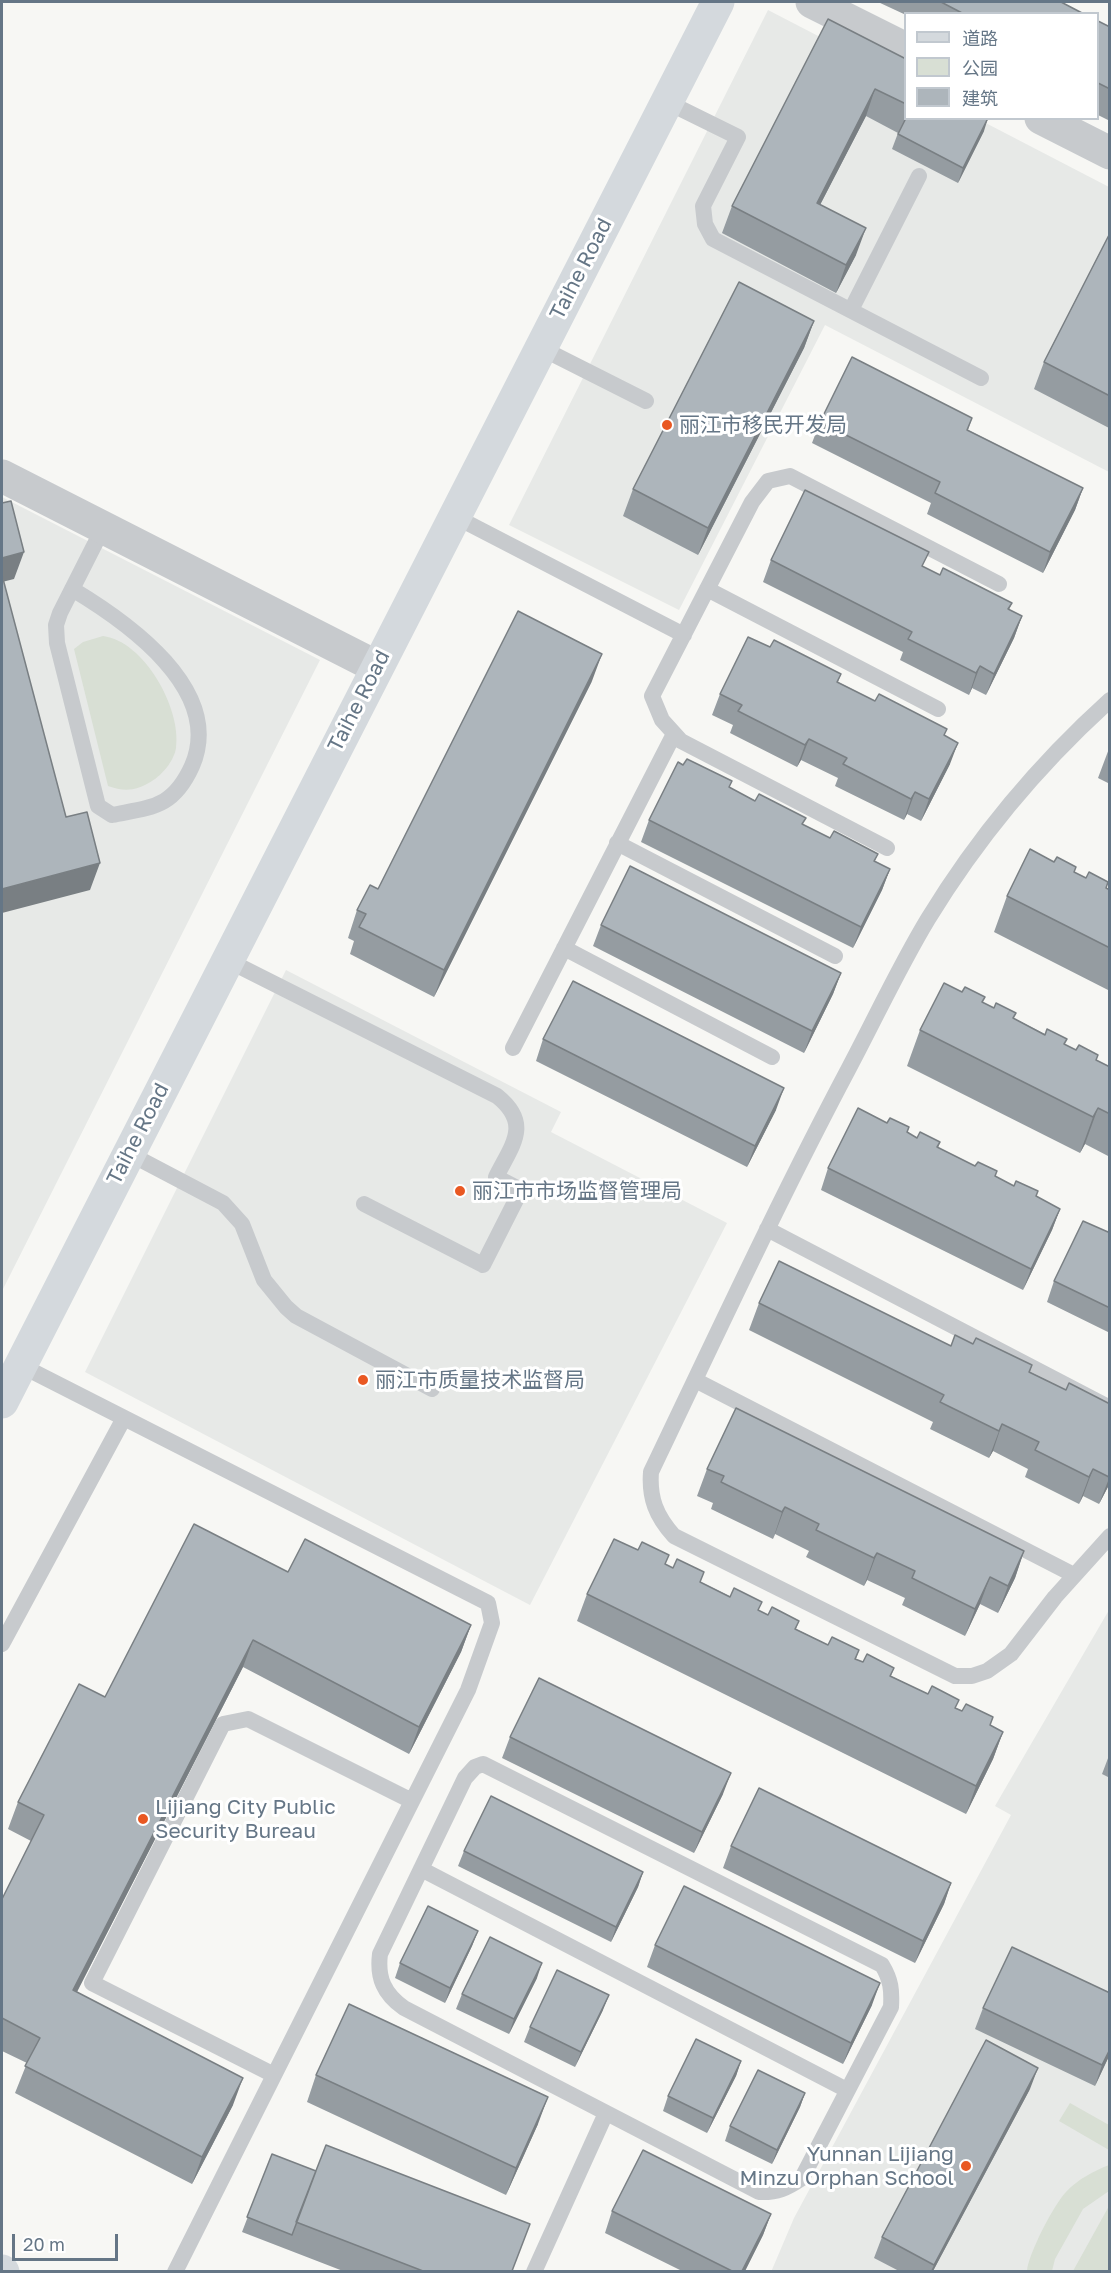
<!DOCTYPE html>
<meta charset="utf-8">
<style>
body{margin:0}
#map{position:relative;width:1111px;height:2273px;overflow:hidden;background:#f7f7f4;font-family:"Golos Text","Noto Sans SC",sans-serif}
canvas{display:block}
.frame{position:absolute;inset:0;border:3px solid #657686;pointer-events:none}
.legend{position:absolute;left:904px;top:12px;width:195px;height:108px;box-sizing:border-box;background:#fff;border:2px solid #c1c8cf;margin:0;padding:8px 10px;list-style:none;font-size:18px;color:#657686}
.legend li{display:flex;align-items:center;gap:12px;height:30px}
.legend b{width:30px;border:2px solid #c1c8cf}
.scale{position:absolute;left:12px;top:2234px;width:106px;height:27px;box-sizing:border-box;border:3px solid #657686;border-top:0;padding-left:8px;font-size:18px;line-height:21px;white-space:nowrap;color:#657686;-webkit-text-stroke:4px #fff;paint-order:stroke}
</style>
<div id="map">
<canvas width="1111" height="2273"></canvas>
<div class="frame"></div>
<ul class="legend">
<li><b style="height:8px;background:#d4d9dd"></b>道路</li>
<li><b style="height:16px;background:#d8dfd4"></b>公园</li>
<li><b style="height:16px;background:#adb5bb"></b>建筑</li>
</ul>
<div class="scale">20 m</div>
</div>
<script>
const g = document.querySelector('canvas').getContext('2d');
g.lineJoin = 'round';
function fill(path, color) {
  g.fillStyle = color;
  g.fill(path, 'evenodd');
}
function strokePath(path, color, width, dash) {
  g.strokeStyle = color;
  g.lineWidth = width;
  g.lineCap = dash ? 'butt' : 'round';
  g.setLineDash(dash || []);
  g.stroke(path);
}
function label(font, color, halo, rows, align = 'center') {
  g.font = font + ' "Golos Text","Noto Sans SC",sans-serif';
  g.lineWidth = 6;
  g.setLineDash([]);
  g.textBaseline = 'middle';
  g.strokeStyle = halo;
  g.fillStyle = color;
  for (const [text, x, y, turn = 0] of rows) {
    g.save();
    g.translate(x, y);
    g.rotate((+turn || 0) * Math.PI / 180);
    g.textAlign = isNaN(turn) ? turn : align;
    if (halo) g.strokeText(text, 0, 0);
    g.fillText(text, 0, 0);
    g.restore();
  }
}
fill(new Path2D(`
 M768,10L905,81L906,118L978,119L1109,187V472L825,325L679,610L509,525Z
 M2,497L320,660L2,1291Z
 M286,970L561,1112L551,1132L727,1223L530,1605L85,1372Z
 M1109,1610V2271L771,2272L794,2218L1011,1815L995,1806Z`), '#e7e9e7');
fill(new Path2D(`
 M103,636C144,641 182,709 176,748C174,761 162,775 152,781C137,791 124,792 108,786L74,649L83,642Z
 M1070,2103L1109,2125V2150L1059,2121Z
 M1109,2165V2191L1083,2209L1055,2259L1052,2271H1027C1028,2255 1054,2204 1066,2192C1078,2179 1094,2171 1109,2165Z
 M1109,2206V2271H1073Z`), '#d8dfd4');
strokePath(new Path2D(`
 M667,102L738,137L703,206L705,224L713,239L981,378
 M851,310L919,176
 M541,348L646,401
 M454,516L684,635
 M72,589C127,622 225,690 192,766C173,808 152,807 112,815L98,806L57,643L56,625L60,613L103,528
 M707,589L938,709
 M1110,700C1038,765 978,837 928,919C899,967 875,1019 849,1068C779,1200 716,1336 651,1472C649,1498 656,1516 674,1536L955,1676H972L987,1671L1011,1654L1055,1597L1110,1536
 M617,843L835,956
 M887,848L681,741L662,720L652,696L752,502L768,481L790,476L999,584
 M564,948L772,1057
 M227,960L497,1096C532,1124 512,1145 496,1177L521,1190L483,1265L364,1204
 M513,1048L674,734
 M128,1153L223,1203L242,1224L264,1280L286,1307L296,1316L432,1389
 M767,1229L1110,1408
 M20,1365L488,1603L492,1623L468,1690L175,2272
 M695,1380L1074,1575
 M2,1644L124,1418
 M483,1764L882,1965C891,1980 892,1990 891,2007L802,2178C787,2188 777,2193 759,2192L404,2008C384,1994 377,1978 380,1954L465,1778L475,1767Z
 M421,1869L847,2090
 M274,2075L92,1983L223,1724L248,1719L412,1801
 M534,2272L606,2113`), '#c7cacd', 16);
strokePath(new Path2D(`
 M812,2L906,49
 M1041,118L1110,153
 M2,476L377,667`), '#c7cacd', 33);
strokePath(new Path2D(`
 M2,1402L718,2
 M2,2271L3,2272`), '#d4d9dd', 33);
fill(new Path2D(`
 M878,2H1061L1084,14H906V15Z
 M1098,21L1110,27V121L1098,115Z
 M906,59V118L984,131L958,183L892,149L898,133L866,116L820,205L856,255L836,293L722,233L732,206Z
 M1110,233V427L1109,428L1034,389L1044,362Z
 M814,321L804,348L698,555L623,516L633,489Z
 M972,418L968,430L1083,488L1075,510L1043,573L927,514L931,503L812,443L820,422Z
 M771,560L924,567L940,575L1012,603L1009,610L1022,616L1014,638L986,695L972,688L969,695L900,660L903,652L763,582Z
 M770,647L841,674L838,682L944,736L950,764L921,821L907,814L904,820L835,786L838,778L801,760L797,767L730,733L733,725L712,715L720,694Z
 M592,681L434,997L350,954L354,941L348,938L357,910L378,889Z
 M1110,746V784L1098,778Z
 M730,788L830,838L878,854L875,861L890,869L882,890L853,948L641,842L649,820Z
 M1054,862L1086,878L1108,882L1106,888L1110,890V991L994,932L1007,896Z
 M601,925L841,973L833,994L804,1053L593,946Z
 M962,992L1110,1067V1157L1085,1144L1080,1153L907,1066L920,1030Z
 M543,1039L776,1110L747,1167L536,1061Z
 M887,1123L909,1127L907,1133L917,1138L940,1142L938,1148L1060,1209L1052,1230L1023,1290L821,1190L828,1168Z
 M1110,1229V1333L1047,1302L1054,1281L1108,1232Z
 M759,1303L951,1346L973,1344L1032,1365L1030,1372L1066,1390L1110,1404V1483L1099,1504L1083,1496L1079,1504L1025,1477L1028,1469L993,1451L989,1458L930,1429L933,1422L749,1330Z
 M707,1469L1024,1551L1015,1578L998,1613L980,1604L965,1636L902,1605L905,1598L867,1580L864,1586L806,1557L809,1551L775,1534L773,1539L711,1509L713,1503L697,1496Z
 M666,1565L768,1615L799,1621L796,1629L828,1645L859,1650L856,1659L863,1662L894,1668L891,1676L962,1711L993,1717L990,1725L1003,1732L993,1759L966,1814L577,1621L587,1594Z
 M288,1572L471,1625L461,1652L409,1754L243,1667L77,1992L233,2105L192,2184L15,2093L27,2063L2,2051V1899L31,1841L8,1829L18,1802L105,1697Z
 M510,1737L723,1794L694,1853L502,1758Z
 M1110,1753V1778L1102,1774Z
 M731,1846L951,1883L944,1904L915,1963L723,1868Z
 M464,1851L643,1872L638,1887L611,1942L458,1866Z
 M478,1931L472,1946L445,2003L395,1978L400,1963Z
 M655,1945L872,2005L843,2064L647,1967Z
 M537,1978L509,2034L456,2009L462,1994Z
 M1110,1993V2054L1095,2086L975,2029L983,2008Z
 M603,2010L575,2067L524,2042L530,2027Z
 M741,2061L736,2076L707,2133L663,2111L668,2096Z
 M316,2075L538,2124L506,2195L307,2102Z
 M1030,2089L933,2271H899L874,2258L882,2237Z
 M805,2093L800,2107L772,2164L725,2141L730,2126Z
 M272,2154L512,2271H343L242,2232Z
 M612,2211L771,2214L763,2235L745,2271H682L605,2233Z`), '#959ca1');
fill(new Path2D(`
 M875,89L866,116L807,230L817,203Z
 M988,118L984,131L958,183L963,168Z
 M866,228L856,255L836,293L846,265Z
 M814,321L804,348L698,555L708,528Z
 M1083,488L1075,510L1043,573L1050,552Z
 M24,552L14,579L2,582V558Z
 M1022,616L1014,638L986,695L994,674Z
 M602,654L592,681L434,997L444,970Z
 M980,666L972,688L969,695L976,673Z
 M809,739L801,760L797,767L805,745Z
 M958,743L950,764L921,821L929,799Z
 M915,792L907,814L904,820L911,799Z
 M100,863L90,890L2,913V889Z
 M890,869L882,890L853,948L861,927Z
 M841,973L833,994L804,1053L812,1031Z
 M784,1088L776,1110L747,1167L755,1146Z
 M1098,1108L1085,1144L1080,1153L1093,1117Z
 M1060,1209L1052,1230L1023,1290L1031,1269Z
 M1002,1424L993,1451L989,1458L999,1431Z
 M1093,1469L1083,1496L1079,1504L1089,1477Z
 M1110,1476V1483L1099,1504Z
 M785,1507L775,1534L773,1539L782,1512Z
 M1024,1551L1015,1578L998,1613L1008,1586Z
 M877,1553L867,1580L864,1586L874,1558Z
 M990,1577L980,1604L965,1636L975,1609Z
 M471,1625L461,1652L409,1754L419,1727Z
 M253,1640L243,1667L64,2017L73,1990Z
 M1003,1732L993,1759L966,1814L976,1786Z
 M731,1773L723,1794L694,1853L702,1832Z
 M643,1872L638,1887L611,1942L616,1927Z
 M951,1883L944,1904L915,1963L923,1941Z
 M478,1931L472,1946L445,2003L450,1988Z
 M542,1963L537,1978L509,2034L514,2019Z
 M880,1983L872,2005L843,2064L851,2043Z
 M609,1995L603,2010L575,2067L581,2052Z
 M1110,2049V2054L1095,2086L1102,2065Z
 M741,2061L736,2076L707,2133L713,2118Z
 M1038,2068L1030,2089L933,2271H931L934,2265Z
 M243,2078L233,2105L192,2184L202,2157Z
 M805,2093L800,2107L772,2164L777,2150Z
 M548,2097L538,2124L506,2195L516,2168Z
 M771,2214L763,2235L745,2271H742Z`), '#797f83');
const building = new Path2D(`
 M941,2H1061L1084,14H964Z
 M828,19L906,59V104L875,89L817,203L866,228L846,265L732,206Z
 M1098,21L1110,27V89L1098,83Z
 M906,118H988L963,168L898,134Z
 M1110,233V396L1044,362Z
 M739,282L814,321L708,528L633,489Z
 M852,357L972,418L967,430L1083,488L1050,552L935,493L940,482L820,422Z
 M805,490L929,552L922,566L940,575L943,568L1012,603L1008,609L1022,616L994,674L980,666L976,673L908,639L912,632L771,560Z
 M11,501L24,552L2,558V503Z
 M2,575L66,817L87,812L100,863L2,889Z
 M518,611L602,654L444,970L359,927L366,914L357,910L370,885L378,889Z
 M748,637L770,647L774,640L841,674L837,682L875,701L879,694L947,729L944,735L958,743L929,799L915,792L911,799L843,764L847,758L809,739L805,745L738,711L742,705L720,694Z
 M687,759L732,781L729,787L755,801L759,794L806,818L802,824L830,838L834,831L878,854L874,861L890,869L861,927L649,820L678,762L683,765Z
 M1030,849L1054,862L1057,857L1076,867L1074,872L1086,878L1089,872L1108,882L1106,888L1110,890V948L1007,896Z
 M630,866L841,973L812,1031L601,925Z
 M573,981L784,1088L755,1146L543,1039Z
 M944,983L962,992L965,987L985,997L982,1002L994,1008L996,1003L1016,1013L1013,1018L1045,1035L1047,1029L1067,1039L1064,1044L1076,1050L1079,1045L1098,1055L1096,1060L1110,1067V1114L1098,1108L1093,1117L920,1030Z
 M858,1108L887,1123L890,1118L909,1127L907,1132L917,1138L920,1132L940,1142L937,1147L975,1166L978,1162L997,1171L995,1176L1014,1186L1016,1181L1038,1191L1036,1196L1060,1209L1031,1269L828,1168Z
 M1083,1221L1108,1232L1110,1229V1308L1054,1281Z
 M779,1261L951,1346L955,1335L973,1344L976,1338L1032,1365L1029,1372L1066,1390L1069,1383L1110,1404L1109,1477L1093,1469L1089,1477L1035,1450L1039,1442L1002,1424L999,1431L940,1402L944,1395L759,1303Z
 M736,1408L1024,1551L1008,1586L990,1577L975,1609L912,1578L915,1571L877,1553L874,1558L816,1530L819,1524L785,1507L782,1512L721,1482L724,1476L707,1469Z
 M194,1524L288,1572L305,1539L471,1625L419,1727L253,1640L73,1990L243,2078L202,2157L25,2066L40,2038L2,2018V1899L44,1815L18,1802L79,1684L105,1697Z
 M614,1539L638,1550L642,1542L669,1555L665,1564L673,1568L677,1559L704,1572L700,1582L730,1597L734,1588L762,1602L758,1610L768,1615L772,1607L799,1621L795,1629L828,1645L832,1637L859,1650L855,1659L863,1662L867,1654L894,1668L890,1676L928,1694L932,1686L959,1700L955,1708L962,1711L966,1704L993,1717L990,1725L1003,1732L976,1786L587,1594Z
 M539,1678L731,1773L702,1832L510,1737Z
 M759,1788L951,1883L923,1941L731,1846Z
 M491,1796L643,1872L616,1927L464,1851Z
 M684,1886L880,1983L851,2043L655,1945Z
 M428,1906L478,1931L450,1988L400,1963Z
 M490,1937L542,1963L514,2019L462,1994Z
 M1012,1947L1110,1993V2049L1102,2065L983,2008Z
 M557,1970L609,1995L581,2052L530,2027Z
 M349,2004L548,2097L516,2168L316,2075Z
 M696,2039L741,2061L713,2118L668,2096Z
 M986,2040L1038,2068L934,2265L882,2237Z
 M758,2070L805,2093L777,2150L730,2126Z
 M326,2145L530,2224L512,2271H423L296,2222Z
 M643,2150L771,2214L742,2271H732L612,2211Z
 M272,2154L316,2171L292,2235L247,2217Z`);
fill(building, '#adb5bb');
strokePath(building, '#797f83', 1.5);
for (const [x, y, r, color] of [
 [667,425,6,"#e95822"],
 [460,1191,6,"#e95822"],
 [363,1380,6,"#e95822"],
 [143,1819,6,"#e95822"],
 [966,2166,6,"#e95822"]
]) {
  const dot = new Path2D();
  dot.arc(x, y, r, 0, 2 * Math.PI);
  g.fillStyle = color;
  g.fill(dot);
  strokePath(dot, '#fff', 2);
}
label('21px', '#657686', '#fff', [
 ["Taihe Road",581,269,-63],
 ["Taihe Road",359,701,-63],
 ["Taihe Road",138,1134,-63]
]);
label('21px', '#657686', '#fff', [
 ["丽江市移民开发局",679,425],
 ["丽江市市场监督管理局",472,1191],
 ["丽江市质量技术监督局",375,1380],
 ["Lijiang City Public",155,1807],
 ["Security Bureau",155,1831],
 ["Yunnan Lijiang",954,2154,"right"],
 ["Minzu Orphan School",954,2178,"right"]
], 'left');
</script>
